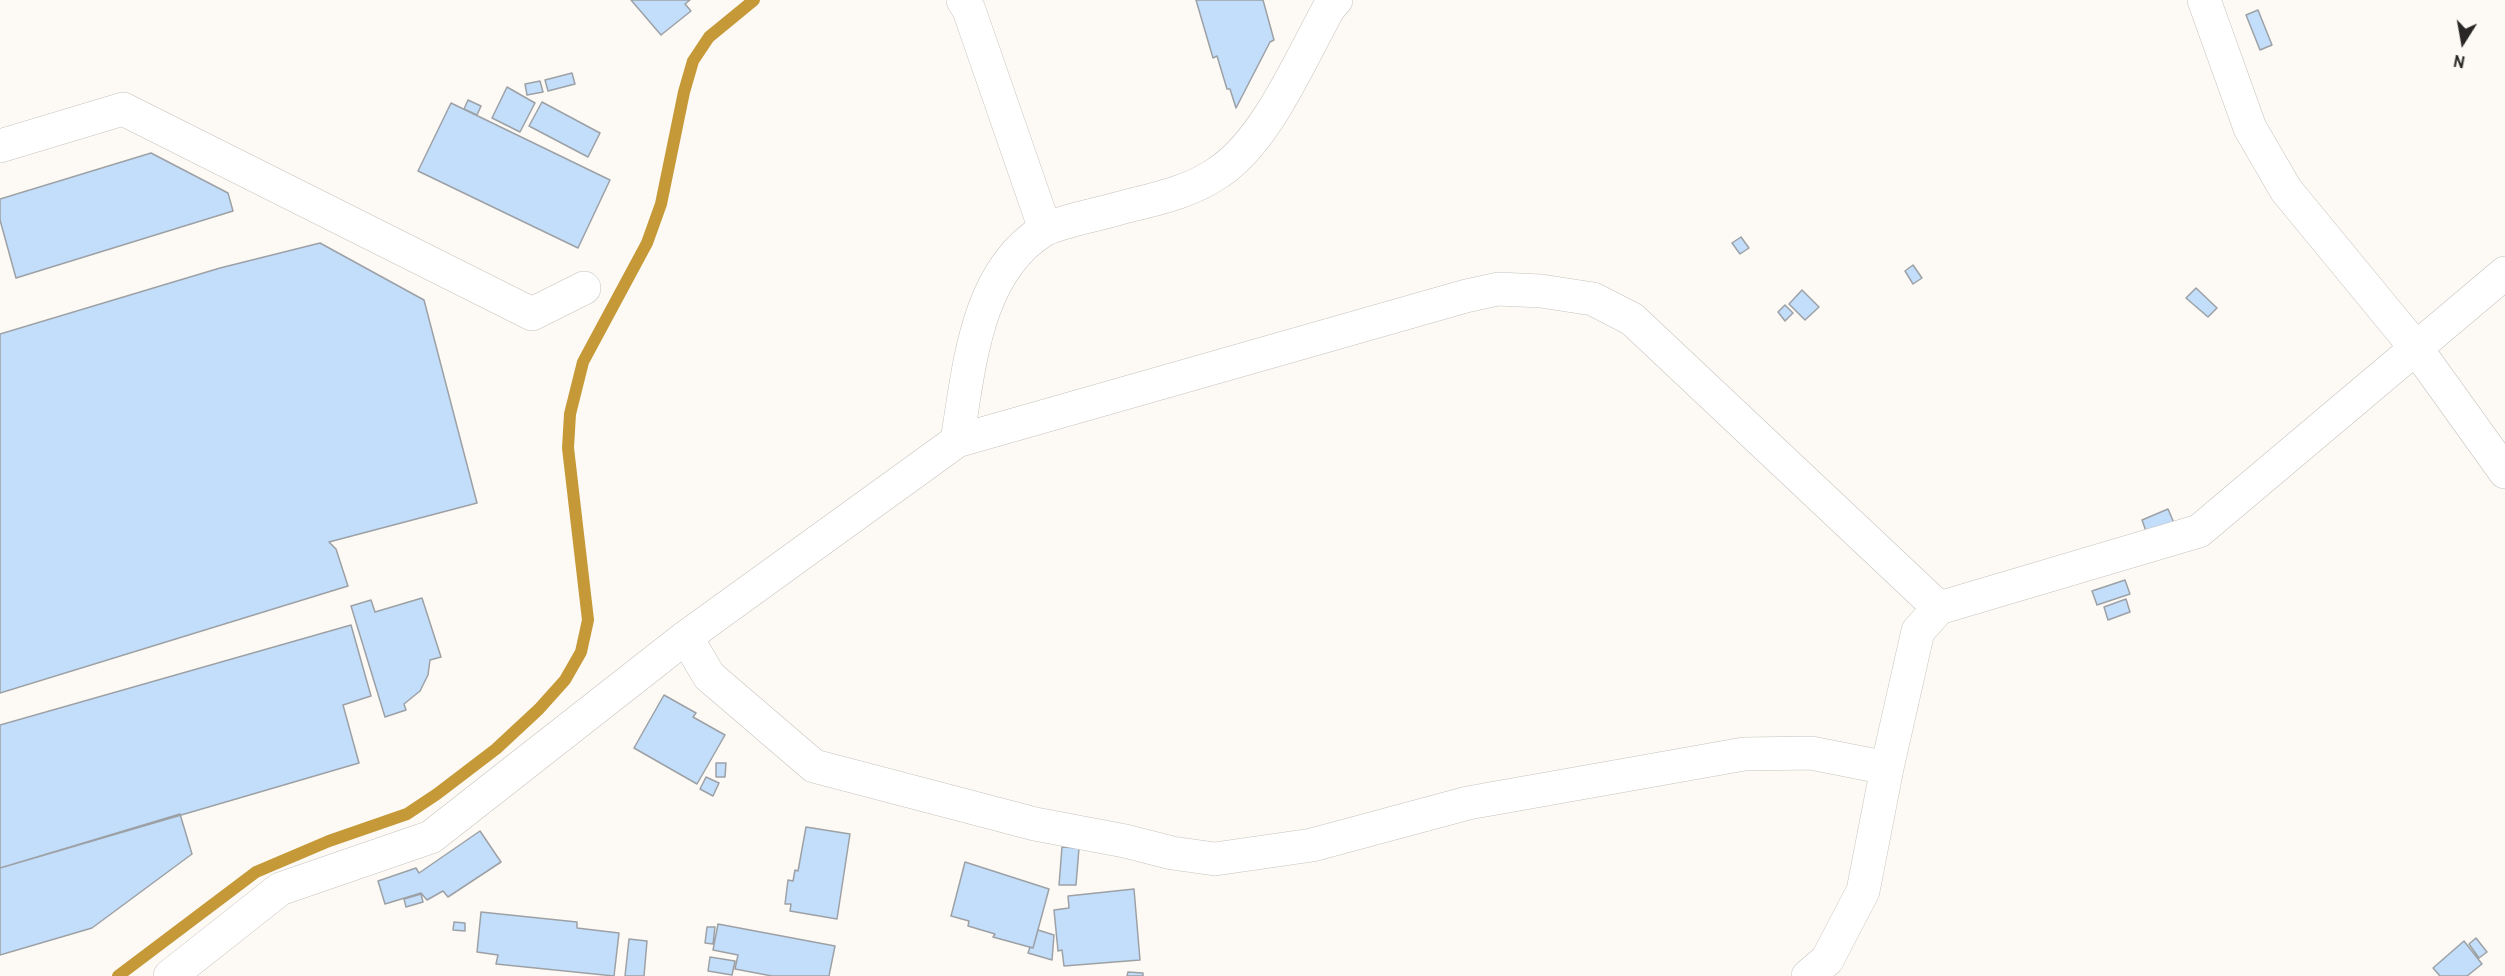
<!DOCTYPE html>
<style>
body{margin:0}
#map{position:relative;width:2505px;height:976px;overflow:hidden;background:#fdfaf5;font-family:Overpass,sans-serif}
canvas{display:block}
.north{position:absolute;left:2433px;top:12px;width:60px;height:60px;-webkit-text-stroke:4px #fdfaf5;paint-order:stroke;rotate:191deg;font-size:16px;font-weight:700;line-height:24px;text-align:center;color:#282725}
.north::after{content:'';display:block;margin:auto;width:21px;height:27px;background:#282725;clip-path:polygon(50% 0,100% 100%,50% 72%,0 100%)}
</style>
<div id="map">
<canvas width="2505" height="976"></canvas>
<div class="north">N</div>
</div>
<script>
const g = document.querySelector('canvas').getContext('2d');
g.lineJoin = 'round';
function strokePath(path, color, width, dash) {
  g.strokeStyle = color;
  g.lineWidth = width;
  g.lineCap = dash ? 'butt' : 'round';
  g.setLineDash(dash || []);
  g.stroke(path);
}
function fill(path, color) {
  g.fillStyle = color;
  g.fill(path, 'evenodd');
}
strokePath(new Path2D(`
 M118,976L256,872L329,841L407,814L437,794L496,749L539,709L565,680L581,652L588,620L568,448L570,414L583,362L647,243L661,204L684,92L693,61L709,37L754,0`), '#c59938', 12);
const building = new Path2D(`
 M631,0H690L685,4L691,11L661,35Z
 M1196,0H1263L1274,40L1270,42L1236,108L1230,89H1227L1217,56L1213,58Z
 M2258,10L2272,45L2260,50L2246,15Z
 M572,73L575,84L548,91L545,80Z
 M540,81L543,92L527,95L525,84Z
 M507,87L535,103L520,132L492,118Z
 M468,100L481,106L477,115L464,109Z
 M542,102L600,133L588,157L529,126Z
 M451,103L610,180L578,248L418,171Z
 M151,153L228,193L233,211L16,278L0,220V199Z
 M1741,237L1749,248L1740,254L1732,243Z
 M320,243L424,300L477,503L329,542L336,549L348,586L0,693V334L220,268Z
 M1913,265L1922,278L1913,284L1905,271Z
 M2196,288L2217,308L2208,317L2186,298Z
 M1802,290L1819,307L1805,320L1789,304Z
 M1785,305L1793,313L1785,321L1778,312Z
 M2168,509L2174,523L2147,534L2142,520Z
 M2125,580L2130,594L2097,605L2092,591Z
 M422,598L441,657L430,660L428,675L420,691L404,704L406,710L385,717L351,606L371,600L375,612Z
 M2126,599L2130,612L2108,620L2104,607Z
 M351,625L371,696L343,705L359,763L0,868V725Z
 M664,695L696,713L693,717L725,735L697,784L634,748Z
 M716,763H726L725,777H716Z
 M706,777L719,783L713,796L700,789Z
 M180,814L192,854L92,928L0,955V868Z
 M806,827L850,834L837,919L790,911L791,904H785L788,880L793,881L795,870L798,871Z
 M480,831L501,862L448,897L443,891L427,900L421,893L385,904L378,881L416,868L419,873Z
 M1062,847L1079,848L1076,885H1059Z
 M965,862L1049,889L1033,948L993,937L995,934L968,926L969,921L951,916Z
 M1134,889L1140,960L1064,966L1062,950L1058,951L1054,910L1069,908L1068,896Z
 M421,894L423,902L406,907L404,899Z
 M481,912L577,922V928L619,933L614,976L496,964L498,955L477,952Z
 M454,922L465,923V931L453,930Z
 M718,924L835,946L829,976H772L735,969L738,955L713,950Z
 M707,927H715L713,944L705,943Z
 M1038,930L1054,935L1052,960L1028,953L1030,947L1033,948Z
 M2476,938L2487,952L2479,958L2469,944Z
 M629,939L647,941L644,976H625Z
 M2464,941L2482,964L2467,976H2440L2433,968Z
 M710,957L735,961L732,975L708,971Z
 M1128,972L1143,973V976H1127Z`);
fill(building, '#c2defa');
strokePath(building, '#9da1a6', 1.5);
const street = new Path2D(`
 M963,0L969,10L1045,229
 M2204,0L2250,128L2286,190L2416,348L2505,472
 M0,146L123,109L532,314L584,288
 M957,441C969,370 975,272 1044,230C1059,222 1095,215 1113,210C1149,200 1188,194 1219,172C1267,140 1301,58 1329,8L1336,0
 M686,637L709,676L814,766L1035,824L1125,841L1172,853L1215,859L1312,845L1468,803L1744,754L1811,753L1887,768
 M170,976L280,889L431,837L686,637L957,441L1466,296L1498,289L1541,291L1593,299L1632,319L1939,608L2199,531L2505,273
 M1808,976L1827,960L1863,891L1887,768L1918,631L1939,608`);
strokePath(street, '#c6c3be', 34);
strokePath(street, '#fff', 33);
</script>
